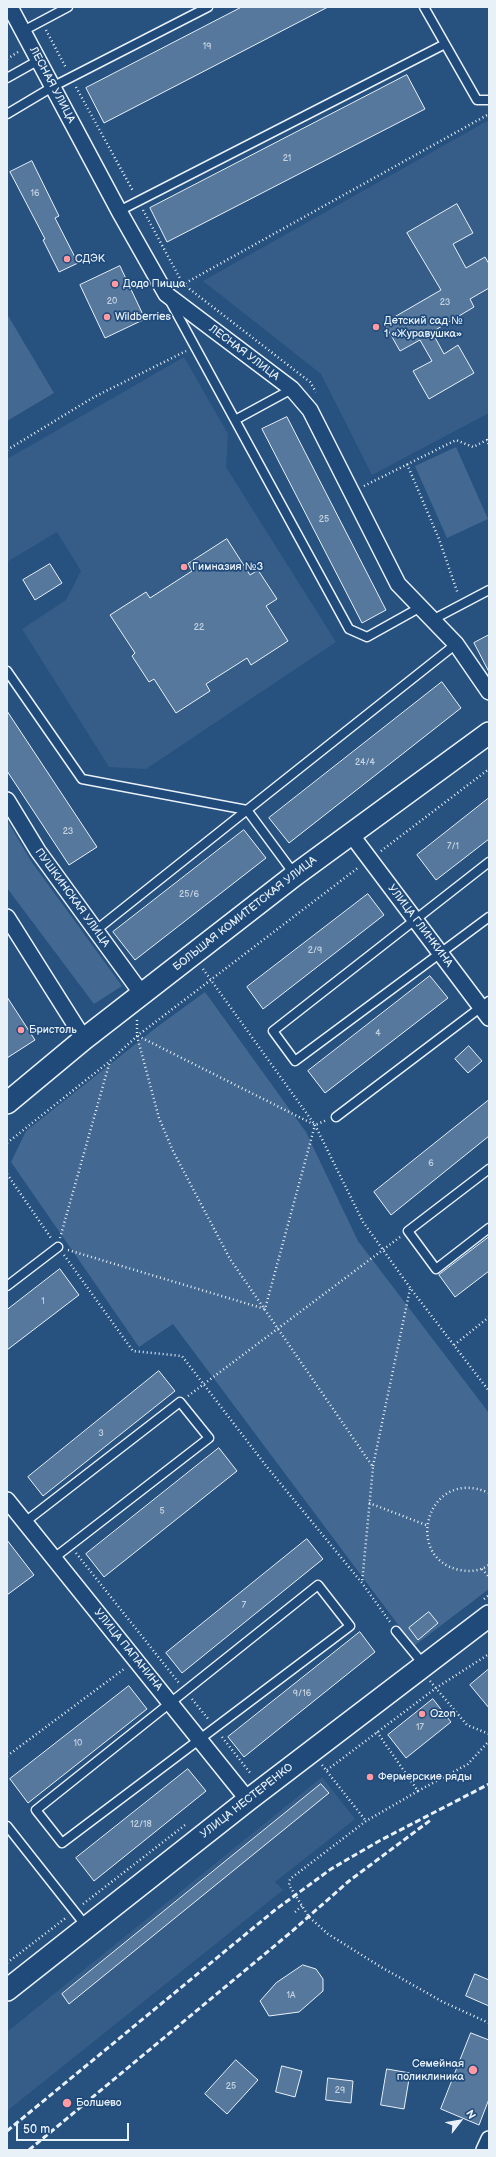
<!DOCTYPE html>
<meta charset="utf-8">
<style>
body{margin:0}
#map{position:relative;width:496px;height:2157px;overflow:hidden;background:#27517f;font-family:"Balsamiq Sans",sans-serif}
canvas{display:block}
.frame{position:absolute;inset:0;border:8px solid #e8f1f8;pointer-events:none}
.north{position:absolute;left:440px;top:2101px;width:40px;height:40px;-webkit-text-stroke:3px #1f4a7a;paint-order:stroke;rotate:59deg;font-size:11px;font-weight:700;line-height:16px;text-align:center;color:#e8f1f8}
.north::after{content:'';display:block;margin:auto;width:14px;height:18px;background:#e8f1f8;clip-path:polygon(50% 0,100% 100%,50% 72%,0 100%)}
.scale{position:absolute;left:16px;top:2123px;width:113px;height:18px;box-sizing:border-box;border:2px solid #e8f1f8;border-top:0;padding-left:5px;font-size:12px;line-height:14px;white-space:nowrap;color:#e8f1f8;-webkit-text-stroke:3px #1f4a7a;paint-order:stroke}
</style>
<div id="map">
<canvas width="496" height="2157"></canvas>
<div class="frame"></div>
<div class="north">N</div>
<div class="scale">50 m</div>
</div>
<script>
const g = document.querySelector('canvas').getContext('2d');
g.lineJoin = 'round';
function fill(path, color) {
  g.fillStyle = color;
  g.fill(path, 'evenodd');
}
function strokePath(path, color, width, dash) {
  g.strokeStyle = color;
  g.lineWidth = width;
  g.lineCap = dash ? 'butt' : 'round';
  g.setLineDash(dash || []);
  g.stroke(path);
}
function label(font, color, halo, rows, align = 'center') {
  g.font = font + ' "Balsamiq Sans",sans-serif';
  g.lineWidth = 3.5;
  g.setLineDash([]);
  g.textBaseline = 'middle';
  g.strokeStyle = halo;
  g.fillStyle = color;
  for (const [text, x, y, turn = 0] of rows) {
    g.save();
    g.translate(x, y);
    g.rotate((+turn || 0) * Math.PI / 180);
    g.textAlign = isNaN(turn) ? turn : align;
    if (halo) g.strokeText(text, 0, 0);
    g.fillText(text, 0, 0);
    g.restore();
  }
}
fill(new Path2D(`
 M489,120V413L372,475L321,374L203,281Z
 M184,357L228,434L226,467L336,642L146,769L109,767L22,629L66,600L81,571L57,532L7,562V459Z
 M322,1777L355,1819L275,1882L283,1890L7,2111V2032Z`), '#355d88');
fill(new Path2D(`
 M7,314L54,393L7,421Z
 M456,447L488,519L447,538L415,466Z
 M7,820L31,861L122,986L94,1004L7,888Z
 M205,992L306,1132L358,1241L489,1413V1589L414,1646L173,1324L139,1347L11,1162L26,1131L157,1027Z`), '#436891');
const building = new Path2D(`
 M242,7H328L104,123L86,88Z
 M407,75L425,109L167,242L150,208Z
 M32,161L59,216L55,218L78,263L59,272L43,240L45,239L10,172Z
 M457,204L473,233L453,244L466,268L485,257L489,264V288L470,299L474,307L432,332L444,354L458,345L474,373L429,399L413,371L432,361L420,340L400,351L384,323L441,290L407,233Z
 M120,266L145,319L105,338L80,285Z
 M287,417L386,610L362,623L262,429Z
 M227,539L250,575L258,570L277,599L266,606L288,641L251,665L247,658L206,684L210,691L176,713L154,679L149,682L132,656L135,653L110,615L146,592L150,598L192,571L188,564Z
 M50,564L62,583L35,600L23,580Z
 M489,635V672L474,643Z
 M442,682L461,708L289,843L269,818Z
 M7,711L97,847L69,865L7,771Z
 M489,798V839L436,880L417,855Z
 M244,830L266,858L135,960L113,932Z
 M368,894L384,915L263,1009L247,987Z
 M430,976L448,998L325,1093L308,1071Z
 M7,997L35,1040L7,1058Z
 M469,1046L482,1061L468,1073L455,1059Z
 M489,1100V1136L391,1215L374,1192Z
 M489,1237V1271L455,1297L439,1275Z
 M60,1269L79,1295L7,1350V1310Z
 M159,1371L175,1391L43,1496L28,1477Z
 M219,1448L237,1471L104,1577L86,1554Z
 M307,1539L323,1559L182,1673L166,1653Z
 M7,1540L34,1575L7,1595Z
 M429,1612L438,1623L418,1640L409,1628Z
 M360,1632L375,1652L244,1757L228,1737Z
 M489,1669V1708L470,1685Z
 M129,1686L147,1709L28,1803L10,1779Z
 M433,1699L451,1722L406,1758L388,1735Z
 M188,1769L206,1791L94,1881L76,1858Z
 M321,1784L329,1793L69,2004L62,1994Z
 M303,1965L316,1969L323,1979V1991L299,2012L269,2016L260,2001L276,1983Z
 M475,1974L489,1980V2006L466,1996Z
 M471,2033L489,2040V2099L479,2125L441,2109Z
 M236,2060L258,2080L227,2114L205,2094Z
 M282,2066L302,2071L295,2097L276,2092Z
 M387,2069L410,2073L404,2109L381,2105Z
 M328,2078L353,2081L351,2103L326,2100Z`);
fill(building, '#57789d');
strokePath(building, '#e8f1f8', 1);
const lane = new Path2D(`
 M424,7L477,100H489
 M23,31L68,7
 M7,78L39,60
 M7,114L54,86L208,7
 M119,211L445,44
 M170,301L349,629L367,637L419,608
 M235,420L292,389
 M432,620L489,590
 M7,671L82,779L247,810L456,644
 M489,862L273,1031L295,1061L489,917
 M95,931L247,810L295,875
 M336,1117L489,1001
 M489,1169L408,1231L436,1269L489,1228
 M7,1286L58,1247
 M25,1522L180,1402L209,1438L54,1558
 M318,1585L350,1626L62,1843L36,1810Z
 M396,1631L424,1665
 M7,1826L86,1926`);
const street = new Path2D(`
 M10,7L119,211L166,294L292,389L310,410L398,584L456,644L489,692
 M7,800L38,851L142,994
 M350,833L489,1018
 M7,917L84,1039
 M7,1500L248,1800
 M484,2150L489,2139`);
const secondary = new Path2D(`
 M7,1103L84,1039L295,875L489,733
 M7,1990L248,1800L489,1616`);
strokePath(lane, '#e8f1f8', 11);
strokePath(street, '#e8f1f8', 18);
strokePath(secondary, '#e8f1f8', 24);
strokePath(new Path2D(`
 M46,30L66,68
 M7,59L18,52
 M76,87L133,191
 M143,210L183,284L310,382L316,392
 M182,285L489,114
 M7,450L94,397L186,351
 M407,464L439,539L458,594
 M364,486L456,440L473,447L487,440L489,445
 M381,851L489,769
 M203,969L315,1125L363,1222L411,1289L489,1391
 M137,1020V1036L159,1118L173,1151L230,1259L373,1467L362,1583
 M138,1036L315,1125L327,1120
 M7,1143L110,1061L137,1036L359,867
 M7,1174L51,1238
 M60,1238L110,1061
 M68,1250L265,1309L315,1125
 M64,1255L133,1351L182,1356L267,1467L362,1583L390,1622
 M454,1345L489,1317
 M188,1396L400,1237
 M373,1466L410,1289
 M489,1493C427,1465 402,1559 460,1570C470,1572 480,1571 489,1565
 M369,1503L426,1525
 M76,1553L179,1683
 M482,1569L489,1577
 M484,1599L489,1595
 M430,1681L467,1725L489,1734
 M192,1699L209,1720
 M377,1732L418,1791L366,1821L290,1879L289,1885L309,1917L328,1934L381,1967L443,2002L489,2023
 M222,1737L251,1774
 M7,1756L124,1669
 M322,1765L366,1821
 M327,1770L436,1688L489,1654
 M418,1791L468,1764L489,1741
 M83,1904L185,1825
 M295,1912L302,1906
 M7,1963L67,1917`), '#e8f1f8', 2.5, [1, 3]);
strokePath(lane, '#1f4a7a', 8);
strokePath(street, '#1f4a7a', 15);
strokePath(secondary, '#1f4a7a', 21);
strokePath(new Path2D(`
 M7,2131L275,1910L331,1869L379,1841L489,1784
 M29,2150L290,1933L349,1881L432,1819`), '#e8f1f8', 3, [6, 3]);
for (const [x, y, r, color] of [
 [67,259,4,"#ff9aa2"],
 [115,284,4,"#ff9aa2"],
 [107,317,4,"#ff9aa2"],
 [376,327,4,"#ff9aa2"],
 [184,567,4,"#ff9aa2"],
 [21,1030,4,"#ff9aa2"],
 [422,1714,4,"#ff9aa2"],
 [370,1777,4,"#ff9aa2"],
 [473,2070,5,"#ff9aa2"],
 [67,2103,5,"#ff9aa2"]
]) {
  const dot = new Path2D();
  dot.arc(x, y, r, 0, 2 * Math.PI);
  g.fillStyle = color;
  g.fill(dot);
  strokePath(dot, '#1f4a7a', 1.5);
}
label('9px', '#c4d3e1', null, [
 ["19",207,47],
 ["21",287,159],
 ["16",35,194],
 ["20",112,302],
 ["23",445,303],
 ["25",324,520],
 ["22",199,628],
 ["24/4",365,763],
 ["23",68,832],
 ["7/1",453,847],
 ["25/6",189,895],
 ["2/9",315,951],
 ["4",378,1034],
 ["6",431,1164],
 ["1",43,1302],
 ["3",101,1434],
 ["5",162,1512],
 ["7",244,1606],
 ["9/16",302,1694],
 ["17",420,1728],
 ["10",78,1744],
 ["12/18",141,1825],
 ["1А",291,1996],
 ["25",231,2087],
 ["29",340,2091]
]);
label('11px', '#e8f1f8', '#1f4a7a', [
 ["ЛЕСНАЯ УЛИЦА",52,85,62],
 ["ЛЕСНАЯ УЛИЦА",244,353,37],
 ["ПУШКИНСКАЯ УЛИЦА",72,898,54],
 ["БОЛЬШАЯ КОМИТЕТСКАЯ УЛИЦА",245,914,-38],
 ["УЛИЦА ГЛИНКИНА",420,926,53],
 ["УЛИЦА ПАПАНИНА",128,1650,51],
 ["УЛИЦА НЕСТЕРЕНКО",247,1801,-38]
]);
label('11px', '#e8f1f8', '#1f4a7a', [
 ["СДЭК",75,259],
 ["Додо Пицца",123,284],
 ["Wildberries",115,317],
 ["Детский сад №",384,321],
 ["1 «Журавушка»",384,334],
 ["Гимназия №3",192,567],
 ["Бристоль",29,1030],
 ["Ozon",430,1714],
 ["Фермерские ряды",378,1777],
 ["Семейная",464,2064,"right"],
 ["поликлиника",464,2077,"right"],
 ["Болшево",76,2103]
], 'left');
</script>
